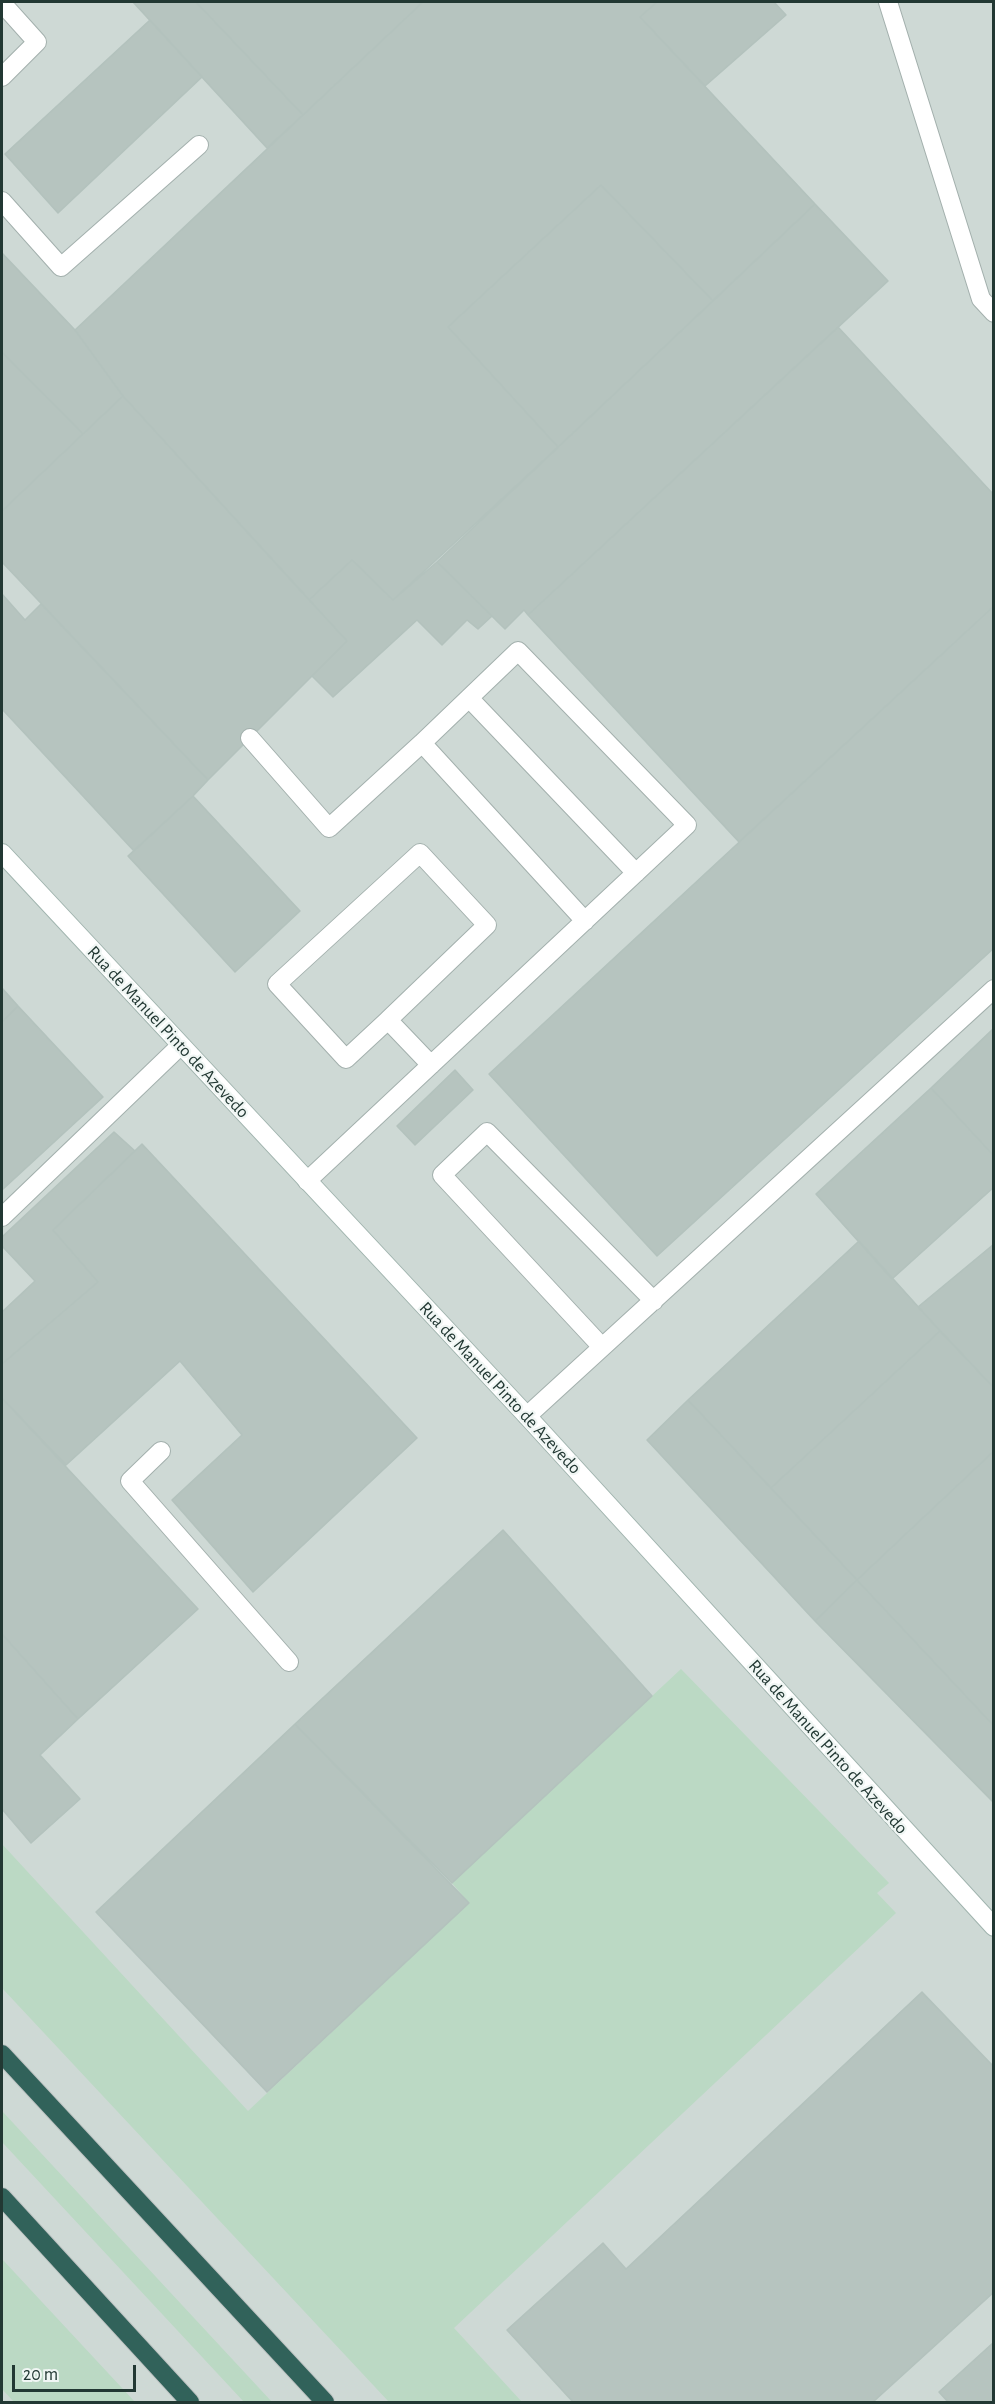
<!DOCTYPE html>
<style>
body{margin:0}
#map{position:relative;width:995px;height:2404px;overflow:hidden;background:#e0e9e6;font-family:"Alegreya Sans",sans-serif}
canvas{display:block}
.frame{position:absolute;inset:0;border:3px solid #223833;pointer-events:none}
.scale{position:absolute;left:12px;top:2365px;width:124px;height:27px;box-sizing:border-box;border:3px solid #223833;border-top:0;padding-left:8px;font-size:18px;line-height:21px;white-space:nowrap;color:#223833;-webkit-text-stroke:4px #f0f6f4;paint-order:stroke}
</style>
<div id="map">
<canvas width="995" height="2404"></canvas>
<div class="frame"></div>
<div class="scale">20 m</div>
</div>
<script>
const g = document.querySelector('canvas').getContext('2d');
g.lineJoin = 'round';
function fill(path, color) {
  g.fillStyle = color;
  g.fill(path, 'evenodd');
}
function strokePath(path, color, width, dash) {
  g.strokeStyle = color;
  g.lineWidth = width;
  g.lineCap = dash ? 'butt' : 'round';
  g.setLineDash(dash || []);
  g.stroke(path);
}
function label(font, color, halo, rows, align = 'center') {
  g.font = font + ' "Alegreya Sans",sans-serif';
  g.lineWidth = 4.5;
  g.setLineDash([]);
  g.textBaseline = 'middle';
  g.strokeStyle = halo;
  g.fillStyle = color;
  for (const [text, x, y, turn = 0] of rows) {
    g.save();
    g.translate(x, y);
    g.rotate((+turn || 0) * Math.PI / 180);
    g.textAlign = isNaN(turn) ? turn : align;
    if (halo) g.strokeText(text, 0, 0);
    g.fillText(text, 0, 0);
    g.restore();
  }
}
fill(new Path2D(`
 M2,2H993V2402H2Z`), '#ced9d5');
fill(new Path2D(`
 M681,1669L889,1883L877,1893L896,1913L454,2328L522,2402H389L2,1988V1844L248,2111L469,1903L452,1883Z
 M2,2111L272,2402H244L2,2142Z
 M2,2259L135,2402H14L2,2389Z`), '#bbd9c4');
const building = new Path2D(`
 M133,2H196L303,115L267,148Z
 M196,2H423L303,115Z
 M423,2H657L640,17L815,204L713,301L601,185L448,327L558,447L393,600L352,560L309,600L123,396L75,330Z
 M657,2H774L786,15L705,86L640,17Z
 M150,20L202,77L58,213L5,154Z
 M601,185L713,301L558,447L448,327Z
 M815,204L888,281L528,615L524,610L505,629L437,562Z
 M2,253L75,330L123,396L83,434L2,352Z
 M838,327L994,495V606L739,842L528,615Z
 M2,352L83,434L2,511Z
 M123,396L347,641L208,780L2,562V511Z
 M352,560L393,600L437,562L492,616L478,629L467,620L442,645L417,620L333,697L312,676L347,641L309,600Z
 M2,594L25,620L41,604L208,780L193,796L134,851L2,709Z
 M994,606V948L657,1256L489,1074Z
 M193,796L300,911L235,972L128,856Z
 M2,988L18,1006L2,1022Z
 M18,1006L103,1097L2,1190V1022Z
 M994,1028V1156L931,1088Z
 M455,1070L473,1090L415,1145L397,1126Z
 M931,1088L994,1156V1187L892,1279L816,1194Z
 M114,1132L135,1151L53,1230L98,1282L2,1364V1312L35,1281L2,1246V1237Z
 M142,1144L417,1438L253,1592L172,1500L242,1435L180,1361L66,1465L2,1398V1364L98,1282L53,1230Z
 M859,1241L940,1331L771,1488L688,1400Z
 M994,1244V1388L918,1307Z
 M940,1331L994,1388V1451L857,1580L771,1488Z
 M2,1398L198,1609L78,1719L2,1634Z
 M688,1400L857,1580L815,1621L647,1440Z
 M994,1451V1726L857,1580Z
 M503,1530L652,1696L452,1883L295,1724Z
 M857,1580L994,1726V1803L815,1621Z
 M2,1634L78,1719L40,1755L80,1799L31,1843L2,1809Z
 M295,1724L469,1903L267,2092L96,1912Z
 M922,1992L994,2067V2292L873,2402H573L507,2330L603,2243L626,2269Z
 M994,2342V2402H948L939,2392Z`);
fill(building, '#b6c4bf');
strokePath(building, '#b3c2bd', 1.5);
const service = new Path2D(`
 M888,2L981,299L994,313
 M2,3L37,42L2,77
 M2,201L61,267L199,145
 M469,698L636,873
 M250,738L329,828L422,743
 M388,1020L346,1059L277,984L420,853L487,925L388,1020L431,1065
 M307,1181L687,825L518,651L422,743L585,921
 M2,1217L180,1046
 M602,1347L442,1175L487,1132L654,1301
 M527,1416L994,989
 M161,1451L130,1481L289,1662`);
const secondary = new Path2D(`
 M2,853L527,1416L994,1927`);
const motorway = new Path2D(`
 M2,2054L325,2402
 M2,2197L190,2402`);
strokePath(service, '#a3b0ad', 20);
strokePath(secondary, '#a0b4ae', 20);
strokePath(motorway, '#bdc3c2', 20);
strokePath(service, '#fff', 18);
strokePath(secondary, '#fff', 18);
strokePath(motorway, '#31625a', 18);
label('18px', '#223833', '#f0f6f4', [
 ["Rua de Manuel Pinto de Azevedo",168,1032,47],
 ["Rua de Manuel Pinto de Azevedo",500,1388,47],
 ["Rua de Manuel Pinto de Azevedo",828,1747,48]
]);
</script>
